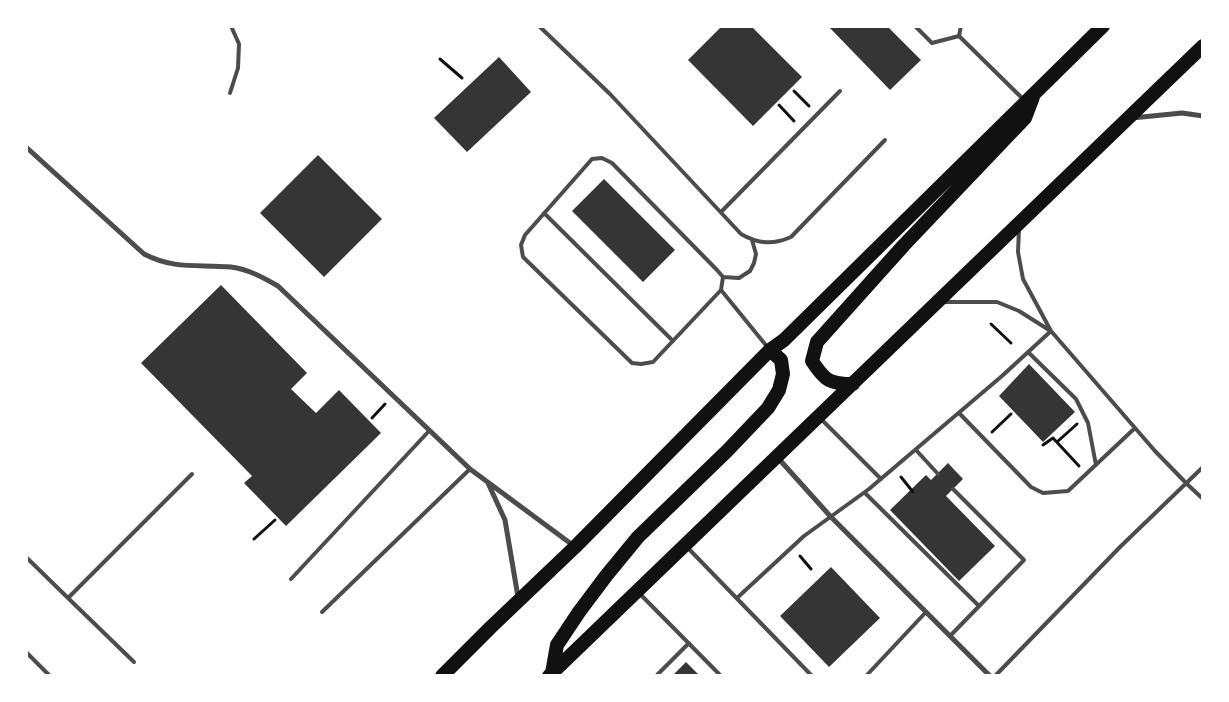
<!DOCTYPE html>
<style>
body{margin:0}
#map{position:relative;width:1229px;height:702px;overflow:hidden;background:#fff;font-family:"Sofia Sans Condensed",sans-serif}
canvas{display:block}
.frame{position:absolute;inset:0;border:28px solid #fff;pointer-events:none}
</style>
<div id="map">
<canvas width="1229" height="702"></canvas>
<div class="frame"></div>
</div>
<script>
const g = document.querySelector('canvas').getContext('2d');
g.lineJoin = 'round';
function fill(path, color) {
  g.fillStyle = color;
  g.fill(path, 'evenodd');
}
function strokePath(path, color, width, dash) {
  g.strokeStyle = color;
  g.lineWidth = width;
  g.lineCap = dash ? 'butt' : 'round';
  g.setLineDash(dash || []);
  g.stroke(path);
}
fill(new Path2D(`
 M722,26H751L802,77L753,126L688,60Z
 M828,26H887L921,60L890,90Z
 M499,57L531,92L467,152L434,118Z
 M318,155L382,219L324,277L260,213Z
 M604,179L675,250L643,282L572,211Z
 M221,285L307,373L291,389L316,413L339,390L381,433L286,526L244,483L252,476L141,363Z
 M1029,364L1075,412L1043,442L999,396Z
 M948,463L963,479L946,496L995,546L959,581L890,510L926,475L931,480Z
 M831,567L880,618L829,667L780,616Z
 M686,662L700,676H672Z`), '#353535');
strokePath(new Path2D(`
 M440,59L462,78
 M794,91L809,106
 M779,105L794,121
 M991,324L1011,343
 M372,418L385,404
 M992,432L1011,414
 M1057,442L1077,424
 M1043,445L1053,438L1079,466
 M901,477L913,492
 M254,539L275,520
 M800,556L811,569`), '#111', 3);
strokePath(new Path2D(`
 M539,26L610,94L741,234C758,244 773,245 791,237L885,140
 M915,26L932,43L959,36
 M961,26L959,36L1024,100
 M230,93L238,68L239,44L231,26
 M721,212L840,91
 M544,213L673,341
 M1019,229L1018,252L1023,279L1051,331L1155,451L1187,484L1203,499
 M723,277L739,278L750,271L754,263L756,254L752,240
 M721,290L723,277L717,270L612,163L602,158L592,159L525,235L521,245L523,257L632,363L641,364L653,362L721,290L769,349
 M943,302H997L1019,311L1049,330
 M1028,352L1076,399L1088,423L1096,465
 M959,413L1031,487L1043,493L1068,491L1135,428
 M820,418L881,479
 M916,450L938,474
 M865,493L979,606
 M686,546L812,676
 M26,557L68,598L192,474
 M291,579L429,431
 M640,594L721,676
 M68,598L134,662
 M737,598L804,536L869,489L1002,376L1051,331
 M322,612L470,469
 M950,636L1024,560L953,489
 M26,652L50,676
 M656,676L689,643
 M866,676L926,612
 M995,676L1120,547L1203,467`), '#4c4c4c', 4);
strokePath(new Path2D(`
 M1132,118L1182,113L1203,116
 M26,147L144,254C175,270 198,264 231,267C248,269 264,278 278,286L470,469L574,546
 M778,458L831,517L990,676
 M488,483L505,520L518,597`), '#4c4c4c', 5);
strokePath(new Path2D(`
 M853,384C830,384 825,381 812,361L817,342L904,245L1025,118L1033,97
 M552,673L557,645L579,612L606,576L638,537L727,451L768,408L779,390L783,374L781,360L770,350
 M442,676L491,627L575,547L770,350L784,340L1103,26
 M549,676L1203,46`), '#111', 14);
</script>
